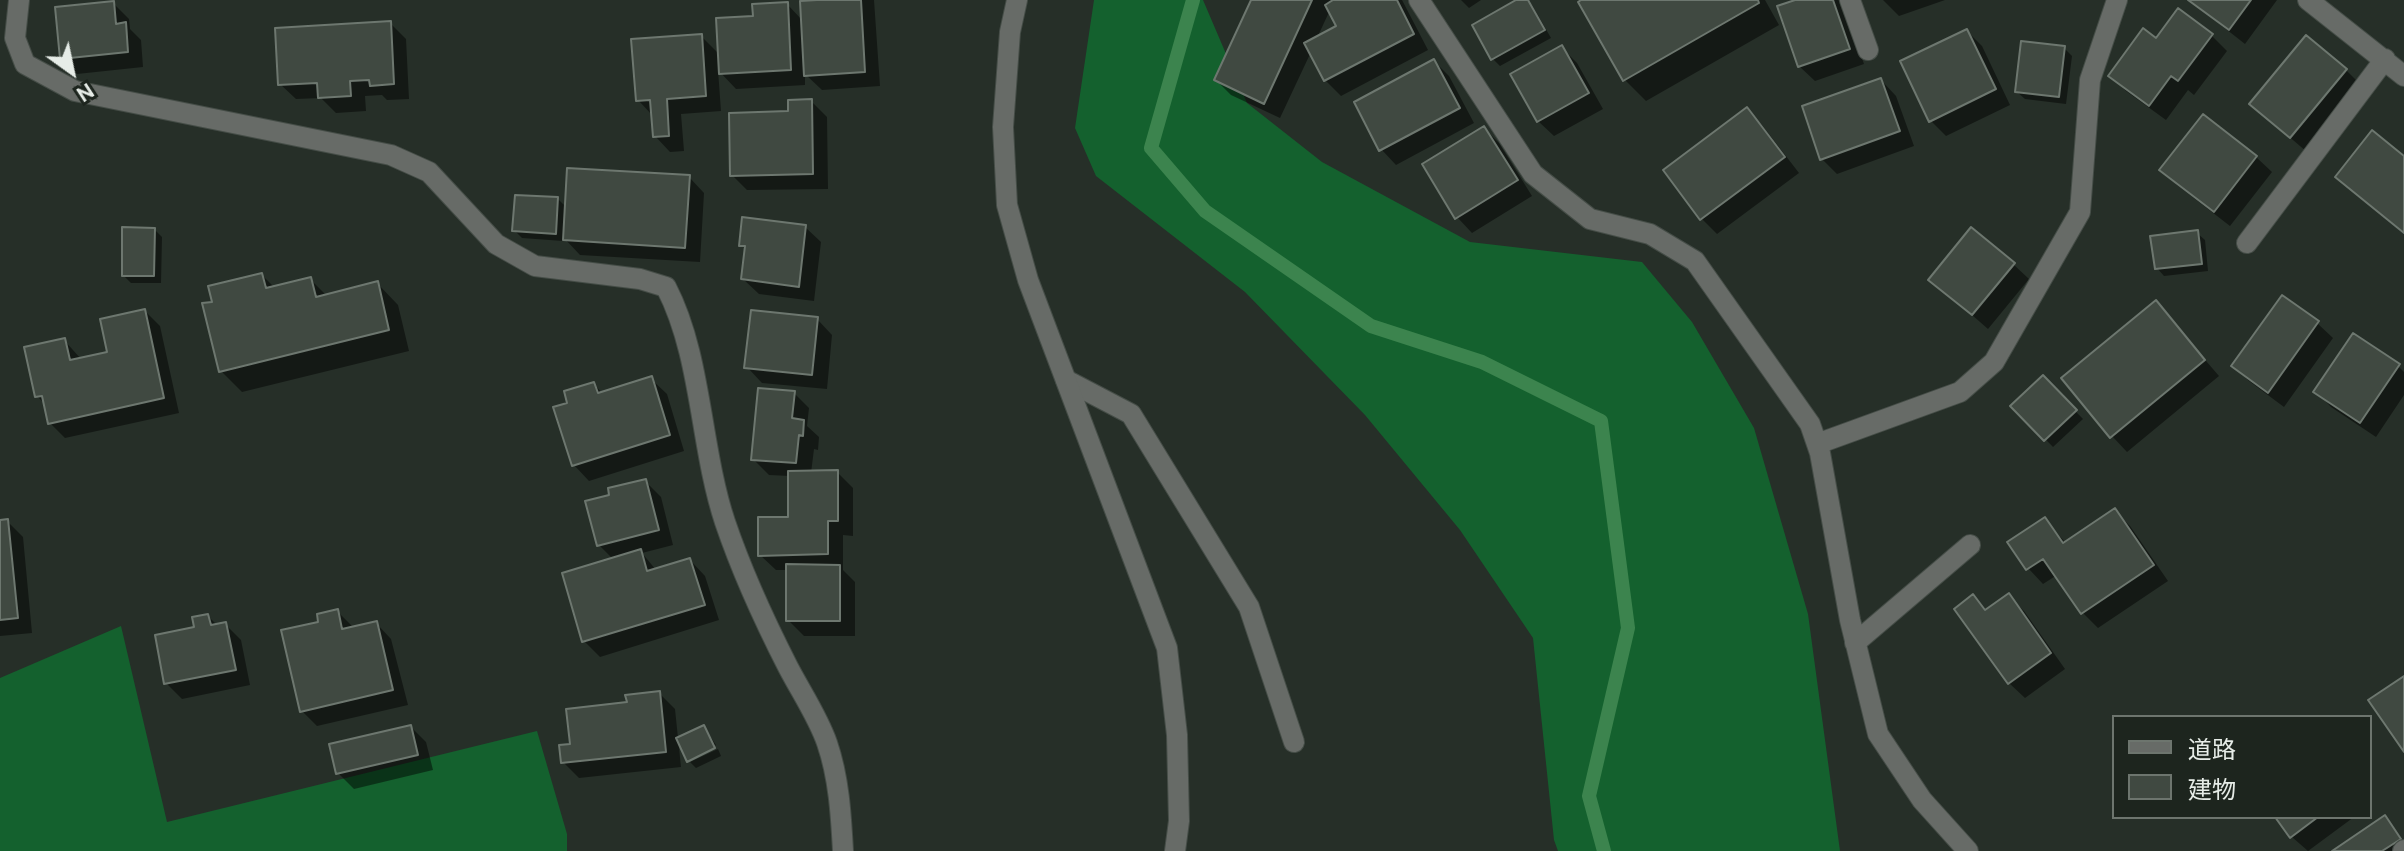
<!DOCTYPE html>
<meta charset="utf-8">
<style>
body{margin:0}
#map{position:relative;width:2404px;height:851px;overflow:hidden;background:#262f28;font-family:Cabin,"Noto Sans JP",sans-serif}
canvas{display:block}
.legend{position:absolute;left:2112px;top:715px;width:260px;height:104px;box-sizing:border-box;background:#1d251e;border:2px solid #6d756e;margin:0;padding:10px 14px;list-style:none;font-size:24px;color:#e6ece7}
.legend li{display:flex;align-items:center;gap:16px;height:40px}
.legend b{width:40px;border:2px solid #6d756e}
.north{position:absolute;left:32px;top:32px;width:80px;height:80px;-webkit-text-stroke:6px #1d251e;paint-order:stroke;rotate:147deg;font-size:22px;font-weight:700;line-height:32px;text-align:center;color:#e6ece7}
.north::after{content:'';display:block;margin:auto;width:28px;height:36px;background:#e6ece7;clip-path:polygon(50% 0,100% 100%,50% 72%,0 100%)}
</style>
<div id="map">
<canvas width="2404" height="851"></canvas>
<ul class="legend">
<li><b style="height:10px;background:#676b67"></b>道路</li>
<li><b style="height:22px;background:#404941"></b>建物</li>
</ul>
<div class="north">N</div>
</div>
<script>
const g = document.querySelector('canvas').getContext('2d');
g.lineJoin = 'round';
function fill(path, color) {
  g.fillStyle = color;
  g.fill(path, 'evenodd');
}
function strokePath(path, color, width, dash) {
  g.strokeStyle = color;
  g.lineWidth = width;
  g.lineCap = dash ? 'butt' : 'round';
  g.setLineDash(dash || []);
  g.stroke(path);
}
fill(new Path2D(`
 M1094,0H1203L1247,103L1322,162L1470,242L1642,262L1692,322L1754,428L1808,614L1840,851H1558L1554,840L1533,638L1460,530L1365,415L1245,292L1096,176L1075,128Z
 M121,626L167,822L537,731L567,834V851H0V678Z`), '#14612e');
fill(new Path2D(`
 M819,0H874L880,86L822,90L805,74V85L736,89L718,70L721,111L681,114L684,151L670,152L655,136L653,116L638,100L701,36L720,55L755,17L787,4L803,21Z
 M1253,0H1402L1428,50L1341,96L1325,80L1311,52L1280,118L1231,95L1216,80ZM1330,10L1339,27L1317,38Z
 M1461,0H1481L1469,8Z
 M1520,0H1527L1532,5L1551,38L1500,66L1493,59Z
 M1584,0H1765L1779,25L1646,101L1625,80Z
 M1801,0H1838L1844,6L1864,64L1815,81L1799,66Z
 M1883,0H1945L1899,16Z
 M2189,0H2277L2245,44Z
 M113,3L129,19L130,29L141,40L143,67L77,74L62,58Z
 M390,23L406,39L409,99L387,100L382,95L365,96L366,111L336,113L321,98L296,99L280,84Z
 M1967,31L1982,46L2010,105L1946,136L1930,120Z
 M2211,35L2227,51L2194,95L2188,90L2166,120L2126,91L2111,76L2157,41Z
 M1561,47L1577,63L1603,109L1554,136L1538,121Z
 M2064,48L2072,56L2066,104L2025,99L2017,92Z
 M1434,61L1449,76L1474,123L1396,165L1381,149Z
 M2346,70L2361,85L2307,152L2251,104Z
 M1881,80L1896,96L1914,146L1837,174L1822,159Z
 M811,101L827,117L828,189L747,190L732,175L790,113Z
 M1747,109L1762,125L1799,173L1717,234L1701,218Z
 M2204,116L2256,157L2272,172L2230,226L2177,185L2162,169Z
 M1484,128L1499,143L1532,196L1472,233L1457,217Z
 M2404,159V234L2337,177Z
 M689,177L704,193L700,262L580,255L564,238L563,241L522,238L514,230L558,199L567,208Z
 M805,227L821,242L814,301L759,294L743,279L746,250L741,245Z
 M155,230L162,237L161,283H131L124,276Z
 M2197,233L2205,240L2208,271L2164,276L2157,268Z
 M2013,264L2029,279L1988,329L1931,279Z
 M262,275L275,288L310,279L327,296L377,283L398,305L409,351L242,392L221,371L214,303Z
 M2156,303L2219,376L2127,452L2112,436Z
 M145,311L160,326L179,413L65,438L50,423L46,405L37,396L64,340L81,359L109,353Z
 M817,319L832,335L827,389L762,383L747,367Z
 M2317,323L2333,338L2284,407L2249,381L2233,366Z
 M2398,366L2404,372V395L2376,437L2331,407L2316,391Z
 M2043,378L2083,419L2053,447L2013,406Z
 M651,379L667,394L684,451L589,481L574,465L570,404L594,384L603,394Z
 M794,393L809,408L807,426L819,437L818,450L814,449L811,473L837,472L853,488V536L843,535V570L855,582V636H804L788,620V570H776L760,555L790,518V476L769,475L753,459Z
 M645,481L661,497L673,545L642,553L656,570L690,560L705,576L719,620L600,657L584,641L613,559L599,545L612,496Z
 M2115,511L2130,526L2168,581L2098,628L2083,613L2057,575L2043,584L2028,568L2044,519L2066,543Z
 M7,521L23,537L32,633L0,636V522Z
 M2009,596L2024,611L2065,669L2025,698L2009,683L1973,597L1987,611Z
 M337,611L353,627L376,623L391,639L408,705L317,726L302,711L321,623Z
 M208,616L218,626L225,624L241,640L250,685L182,699L166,683Z
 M659,693L675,709L681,767L579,778L563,762L572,746L629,704Z
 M411,727L426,742L433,770L354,789L338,773Z
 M704,727L716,745L689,759Z
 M718,749L721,756L696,768L690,762Z
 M2277,817H2354L2308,851L2292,837Z
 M2385,818L2404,843L2401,851H2336Z`), '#0007');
strokePath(new Path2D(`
 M1193,0L1151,148L1205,211L1371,326L1482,362L1601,421L1628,628L1589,796L1604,851`), '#3c844e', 14);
const building = new Path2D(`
 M817,0H861L865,72L804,76L800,1Z
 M1251,0H1312L1264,104L1214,80Z
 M1333,0H1397L1414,34L1324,81L1304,43L1336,26L1325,5Z
 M1516,0H1528L1545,30L1491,60L1472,25Z
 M1581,0H1758L1759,3L1623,81L1578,2Z
 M1795,0H1833L1850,49L1798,67L1777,6Z
 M2188,0H2251L2229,30Z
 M114,1L116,24L126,22L128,52L60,59L55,7Z
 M788,2L791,70L719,74L716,18L753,16L752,4Z
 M2178,8L2213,34L2178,81L2171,76L2149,106L2108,76L2143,28L2156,38Z
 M391,21L394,84L370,86L369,80L350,81L351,96L318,98L317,83L278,85L275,28Z
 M1967,29L1996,89L1929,122L1900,61Z
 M702,34L706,96L667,99L669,136L653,137L650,100L636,101L631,39Z
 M2306,35L2347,69L2290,138L2249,104Z
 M2021,41L2065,46L2059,97L2015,92Z
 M1562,45L1589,93L1537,122L1510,74Z
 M1434,59L1460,108L1379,151L1354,102Z
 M1881,78L1900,131L1820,160L1802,106Z
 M812,99L813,174L730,176L729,113L788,111V100Z
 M1747,107L1785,157L1700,220L1663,170Z
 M2203,114L2257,156L2214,212L2159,170Z
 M1484,126L1518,180L1455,219L1422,164Z
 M2372,130L2404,156V233L2335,177Z
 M567,168L690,175L685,248L563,240Z
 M515,195L558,197L556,234L512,231Z
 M742,217L806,225L799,287L741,279L745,246H739Z
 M122,227L155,228L154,276H122Z
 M1971,227L2015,263L1972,315L1928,280Z
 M2198,230L2202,264L2155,269L2150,236Z
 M262,273L266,288L311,277L316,297L378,281L389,330L219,372L202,303L212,302L208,286Z
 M2282,295L2319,321L2268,393L2231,366Z
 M2156,300L2205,360L2110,438L2061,378Z
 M145,309L164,398L48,424L42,396L35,397L24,347L65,338L70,360L107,352L100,319Z
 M751,310L818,317L812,375L744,368Z
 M2353,333L2400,364L2360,423L2313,392Z
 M2043,375L2077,410L2044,441L2010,406Z
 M652,376L670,435L572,466L553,407L567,403L564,391L594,382L598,393Z
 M758,388L795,391L792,418L804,420L803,436L799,435L796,463L751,460Z
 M838,470V521H828V554L758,556V517H788V471Z
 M646,479L659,530L597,546L585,501L609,495L608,488Z
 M2115,508L2154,565L2081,614L2043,559L2026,570L2007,542L2045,517L2063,543Z
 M8,519L18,618L0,620V520Z
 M641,549L647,571L690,558L705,605L582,642L562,573Z
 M786,564L840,565V621H786Z
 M2009,593L2051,653L2008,684L1954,609L1973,594L1985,610Z
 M338,609L342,629L377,621L393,690L300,712L281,630L318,622L317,614Z
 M208,614L211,625L226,622L236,670L164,684L155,635L194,627L192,617Z
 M2404,676V752L2368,700Z
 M660,691L666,752L561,763L559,745L570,744L566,709L627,702L625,695Z
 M411,725L418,755L336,774L329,744Z
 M704,725L715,748L687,762L676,738Z
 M2385,815L2401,839L2382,851H2332Z
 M2275,817H2318L2290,838Z`);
fill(building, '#404941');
strokePath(building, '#6d776f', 2);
const lane = new Path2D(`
 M1066,380L1131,414L1249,607L1294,742`);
const street = new Path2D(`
 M19,0L15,38L25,64L75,91L391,155L429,172L496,244L535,266L640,279L666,287C702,356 700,447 725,522C742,572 764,620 788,667C801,692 818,717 827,743C839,778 841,815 843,851
 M1017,0L1010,32L1003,127L1007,205L1028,280L1167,648L1177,735L1179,821L1175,851
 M1419,0L1533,174L1590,219L1650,234L1695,261L1810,424L1820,453L1850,620L1878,734L1922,800L1968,851
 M1850,0L1868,50
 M2308,0L2404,76
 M2247,243L2385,59
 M1817,444L1960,392L1994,362L2080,212L2090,80L2117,0
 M1855,643L1970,545
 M2403,851L2404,850`);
strokePath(lane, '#454d47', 22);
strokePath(street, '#454d47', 22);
strokePath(lane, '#676b67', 20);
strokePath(street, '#676b67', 20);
</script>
